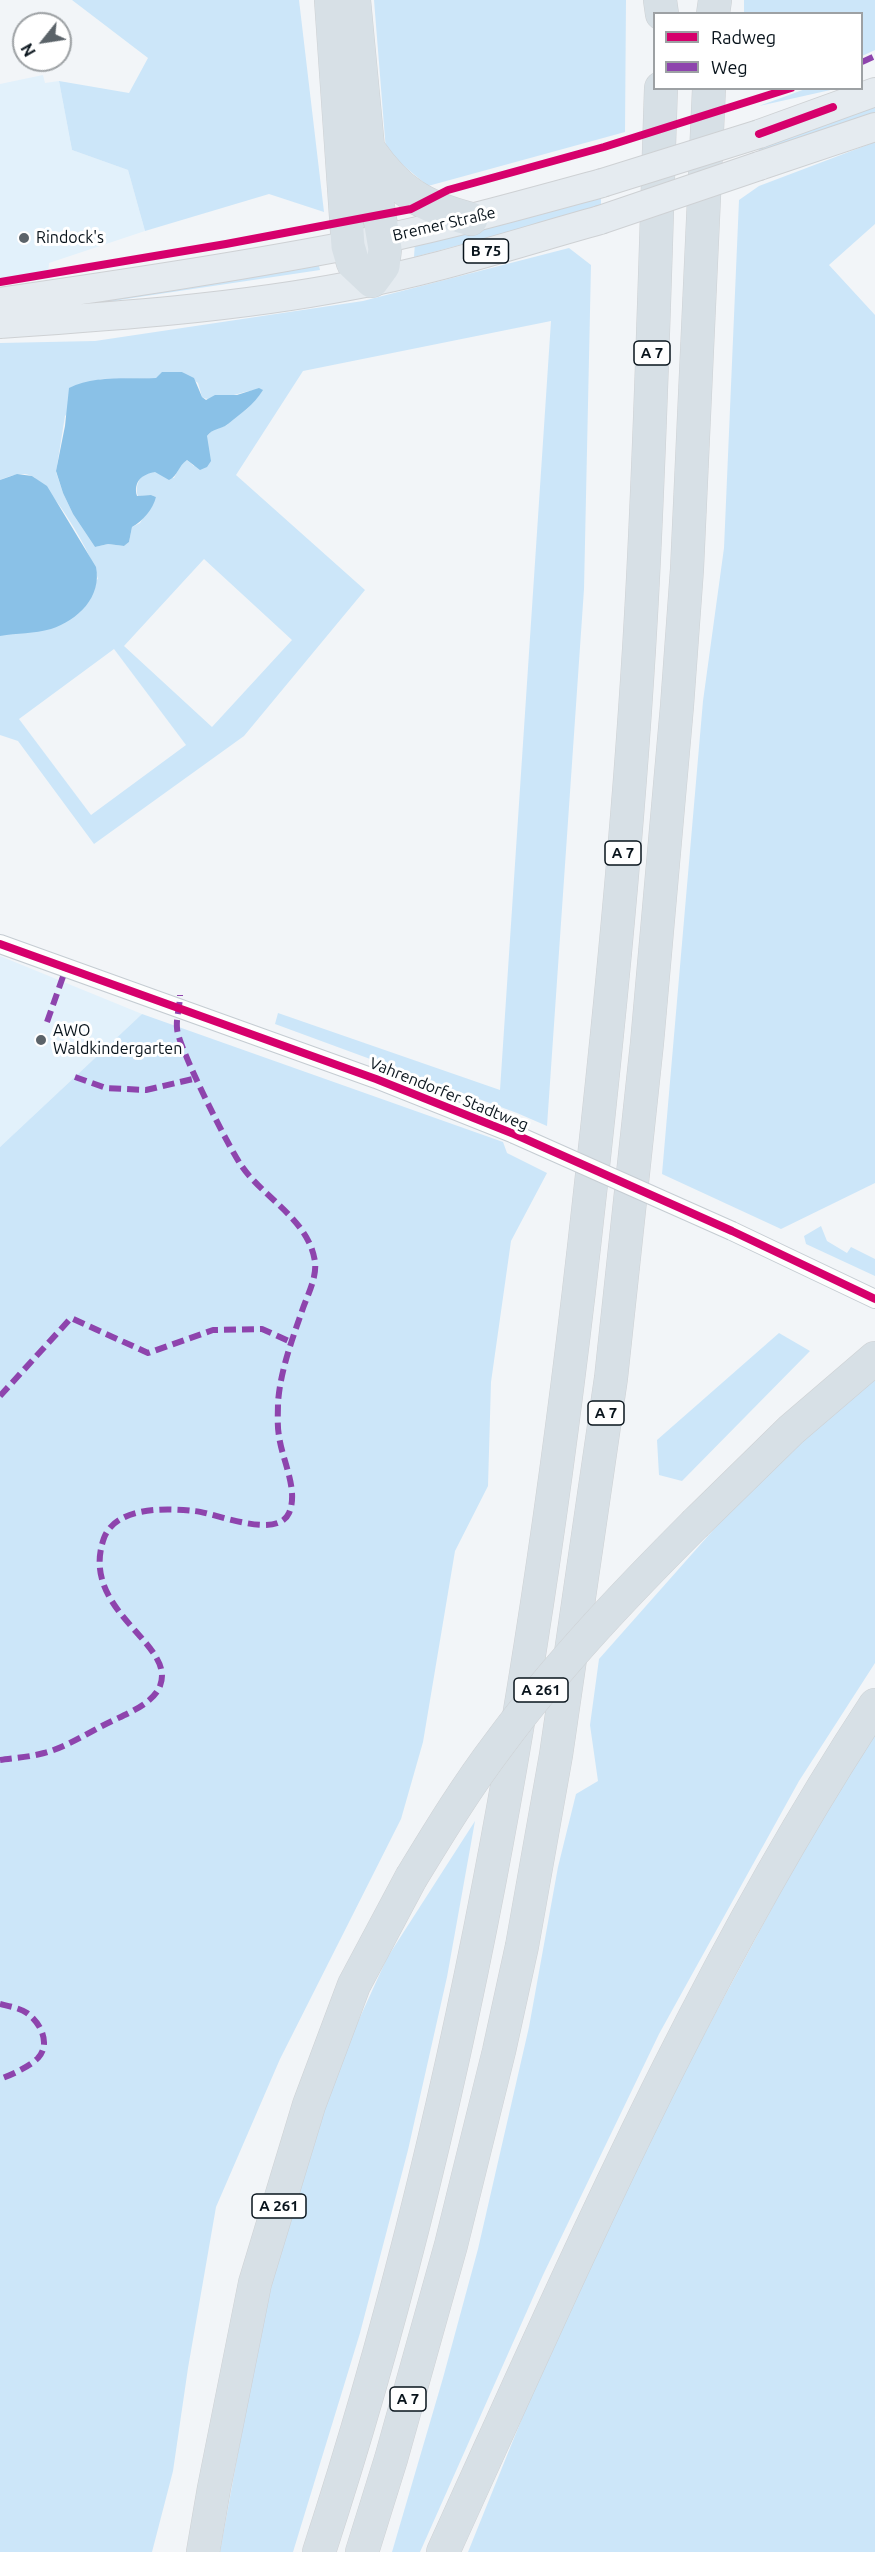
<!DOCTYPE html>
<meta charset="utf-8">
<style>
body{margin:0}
#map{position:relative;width:875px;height:2552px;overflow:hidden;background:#f2f5f8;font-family:Ubuntu,sans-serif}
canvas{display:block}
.legend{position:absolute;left:653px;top:12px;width:210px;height:78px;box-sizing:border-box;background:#fff;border:2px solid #9da1a4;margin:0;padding:8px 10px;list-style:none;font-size:18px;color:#09141c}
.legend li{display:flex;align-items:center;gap:12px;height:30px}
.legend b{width:30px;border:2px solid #9da1a4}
.north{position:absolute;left:12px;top:12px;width:60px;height:60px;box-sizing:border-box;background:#fff;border:2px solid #9da1a4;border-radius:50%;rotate:240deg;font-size:16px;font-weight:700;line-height:24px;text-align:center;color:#09141c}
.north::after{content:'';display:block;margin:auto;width:21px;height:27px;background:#5b6369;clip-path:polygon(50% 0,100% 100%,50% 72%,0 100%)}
</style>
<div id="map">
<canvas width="875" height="2552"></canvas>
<ul class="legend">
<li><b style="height:8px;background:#d6006c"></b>Radweg</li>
<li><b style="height:8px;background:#8e44ad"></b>Weg</li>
</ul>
<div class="north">N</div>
</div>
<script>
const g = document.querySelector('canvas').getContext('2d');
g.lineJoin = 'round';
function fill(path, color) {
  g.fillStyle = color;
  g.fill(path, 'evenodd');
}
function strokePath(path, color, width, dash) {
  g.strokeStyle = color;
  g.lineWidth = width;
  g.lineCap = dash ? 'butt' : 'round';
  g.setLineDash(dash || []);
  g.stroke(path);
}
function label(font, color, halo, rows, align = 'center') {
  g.font = font + ' Ubuntu,sans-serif';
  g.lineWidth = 6;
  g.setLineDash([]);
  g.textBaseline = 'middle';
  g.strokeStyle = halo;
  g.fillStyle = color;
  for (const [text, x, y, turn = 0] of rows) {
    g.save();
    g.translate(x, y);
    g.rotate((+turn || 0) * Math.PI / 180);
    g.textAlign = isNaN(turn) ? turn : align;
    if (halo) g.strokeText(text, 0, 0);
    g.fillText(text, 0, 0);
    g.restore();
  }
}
fill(new Path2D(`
 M43,75L45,83L59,81L72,150L128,170L145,231L49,263L48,274L0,282V84Z
 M0,956L142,1014L0,1147Z`), '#e2f1fb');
fill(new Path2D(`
 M72,0H299L324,212L269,194L145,231L128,170L72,150L59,81L129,93L148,58Z
 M374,0H626L625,132L428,186L386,151Z
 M744,0H875V50L862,56V14L744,13Z
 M808,88L835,89L759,106Z
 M875,102V113L759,155V146Z
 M875,142V224L829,265L875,315V1183L781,1229L662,1174L703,701L724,548L739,200L759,186Z
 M601,196V208L414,257L415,242Z
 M569,248L591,265L584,589L547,1126L517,1113L275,1024L278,1013L500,1090L551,321L303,371L236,475L365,590L244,736L94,844L18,741L0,735V636L98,579C94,556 53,488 32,476C22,471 9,476 0,480V343L95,341L363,301ZM182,372L198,383L202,397C216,405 246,388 262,390L247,409L233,418L227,425L213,430L207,436V445L194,466L187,460L181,464L174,478C168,476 161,472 155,472C141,471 134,485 138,496L151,495L156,497L140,523L132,527L129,542L124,546L108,544L95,547L73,514L63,493L56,472L65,416L100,379L156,378ZM204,559L292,640L212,727L124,646ZM114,649L186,745L91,815L19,719Z
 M318,262L320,270L119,300L103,305H47Z
 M142,1014L503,1142L507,1153L547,1173L511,1241L491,1382L488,1486L455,1551L423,1742L401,1819L280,2059L216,2207L188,2368L173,2471L152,2552H0V1147Z
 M821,1226L827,1241L847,1253L851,1247L875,1259V1276L806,1244L804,1236Z
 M779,1333L810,1351L682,1481L659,1475L657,1440Z
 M875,1376V1663L799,1781L659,2034L543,2275L420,2552H392L443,2378L478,2249L529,2027L558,1867L576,1794L598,1781L590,1725L599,1659L754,1484Z
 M875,1724V2552H468L550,2349L640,2154L853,1757Z
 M475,1821L447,1977L408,2150L360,2333L293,2552H220L251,2381L271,2287L297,2189L325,2102L351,2037L387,1958Z`), '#cce6f9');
fill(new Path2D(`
 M162,372H182L194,378L202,397L206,400L215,395H237L259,388L263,390C254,405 240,414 228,424C220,430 213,428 207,436L211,461L207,467L200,470L187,460C178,466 178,476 169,480L155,472C142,474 133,482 137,496L151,495L156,497C153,509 143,521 132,527L129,542L124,546L108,544L95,547L73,514L63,493L56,471L65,426L69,388C94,375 127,379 156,378Z
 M17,474L32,476L47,486L96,567C102,597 78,620 51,629C34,634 17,633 0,636V480Z`), '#8ac1e7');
const minor = new Path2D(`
 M0,944L376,1079L514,1134
 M732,1231L875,1299`);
const primary = new Path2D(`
 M759,134L875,92
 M759,166L875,127
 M0,302C116,285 231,268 346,246C433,230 517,206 602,183
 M0,324C116,316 234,308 349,286C434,271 517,243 600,220`);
const motorway = new Path2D(`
 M331,0L348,246L353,263L372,281L383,266L385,249L368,147L354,0
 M660,0L662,14
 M713,14L715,0
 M370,151C398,191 423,207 471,219
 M696,1523L791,1430L875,1358
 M203,2552L214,2488L255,2283L309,2105L354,1985L411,1878
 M319,2552C462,2114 539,1660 589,1202C611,1007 630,811 641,615C651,440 655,264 661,88
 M362,2552L391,2459L451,2245L499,2051L522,1946L556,1755L611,1378L647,1043L677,706L687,569L709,88
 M443,2552C575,2263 700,1971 875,1705`);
strokePath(minor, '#c5ccd2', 20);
strokePath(primary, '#ced1d4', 30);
strokePath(motorway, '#ced1d4', 34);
strokePath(minor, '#fdfefe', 18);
strokePath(primary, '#e5ebf0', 28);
strokePath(motorway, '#d7e0e6', 33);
const minorBridge = new Path2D(`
 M514,1134L732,1231`);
const primaryBridge = new Path2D(`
 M602,183L759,134
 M600,220L759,166`);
const motorwayBridge = new Path2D(`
 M411,1878C439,1832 467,1786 499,1744C558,1664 627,1592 696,1523`);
strokePath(minorBridge, '#c5ccd2', 20, []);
strokePath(primaryBridge, '#ced1d4', 30, []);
strokePath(motorwayBridge, '#ced1d4', 34, []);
strokePath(minorBridge, '#fdfefe', 18);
strokePath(primaryBridge, '#e5ebf0', 28);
strokePath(motorwayBridge, '#d7e0e6', 33);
strokePath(new Path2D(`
 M862,62L875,56
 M47,1022L66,968
 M75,1077L106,1088L146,1090L197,1078
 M0,1396L71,1318L148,1353L213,1330L262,1329L291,1342
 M0,1760C14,1758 30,1757 44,1753C67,1747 89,1732 110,1722C126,1714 153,1704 160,1686C177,1643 78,1611 104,1538C116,1506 167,1508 194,1511C216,1513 277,1540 289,1513C299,1490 282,1460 279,1436C277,1426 278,1413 278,1403C280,1372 292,1340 302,1311C307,1296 317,1278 315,1262C309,1219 263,1198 241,1165C229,1148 177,1045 177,1028C176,1018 180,1006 180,995
 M0,2004C8,2006 20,2008 27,2013C41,2023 51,2044 38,2058C29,2067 11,2075 0,2079`), '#8e44ad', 6, [12, 6]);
strokePath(new Path2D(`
 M759,134L833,107
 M0,282L226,244L411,209L448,190L604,147L791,88
 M0,944L376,1079L514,1134L732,1231L875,1299`), '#d6006c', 8);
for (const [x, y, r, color] of [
 [24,238,6,"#5b6369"],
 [41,1040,6,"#5b6369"]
]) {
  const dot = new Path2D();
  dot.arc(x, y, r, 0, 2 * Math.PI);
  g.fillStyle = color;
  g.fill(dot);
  strokePath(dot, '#fff', 2);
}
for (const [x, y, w] of [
 [486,251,45],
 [652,353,36],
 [623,853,36],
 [606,1413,36],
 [541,1690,54],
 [279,2206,54],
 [408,2399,36]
]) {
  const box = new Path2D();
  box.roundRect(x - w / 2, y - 12, w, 24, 4.5);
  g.fillStyle = '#fff';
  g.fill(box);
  strokePath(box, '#09141c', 1.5);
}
label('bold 15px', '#09141c', null, [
 ["B 75",486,251],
 ["A 7",652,353],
 ["A 7",623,853],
 ["A 7",606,1413],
 ["A 261",541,1690],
 ["A 261",279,2206],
 ["A 7",408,2399]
]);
label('16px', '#09141c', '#fff', [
 ["Bremer Straße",444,224,-13],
 ["Vahrendorfer Stadtweg",449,1094,22]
]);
label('16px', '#09141c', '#fff', [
 ["Rindock's",36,238],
 ["AWO",53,1031],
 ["Waldkindergarten",53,1049]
], 'left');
</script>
